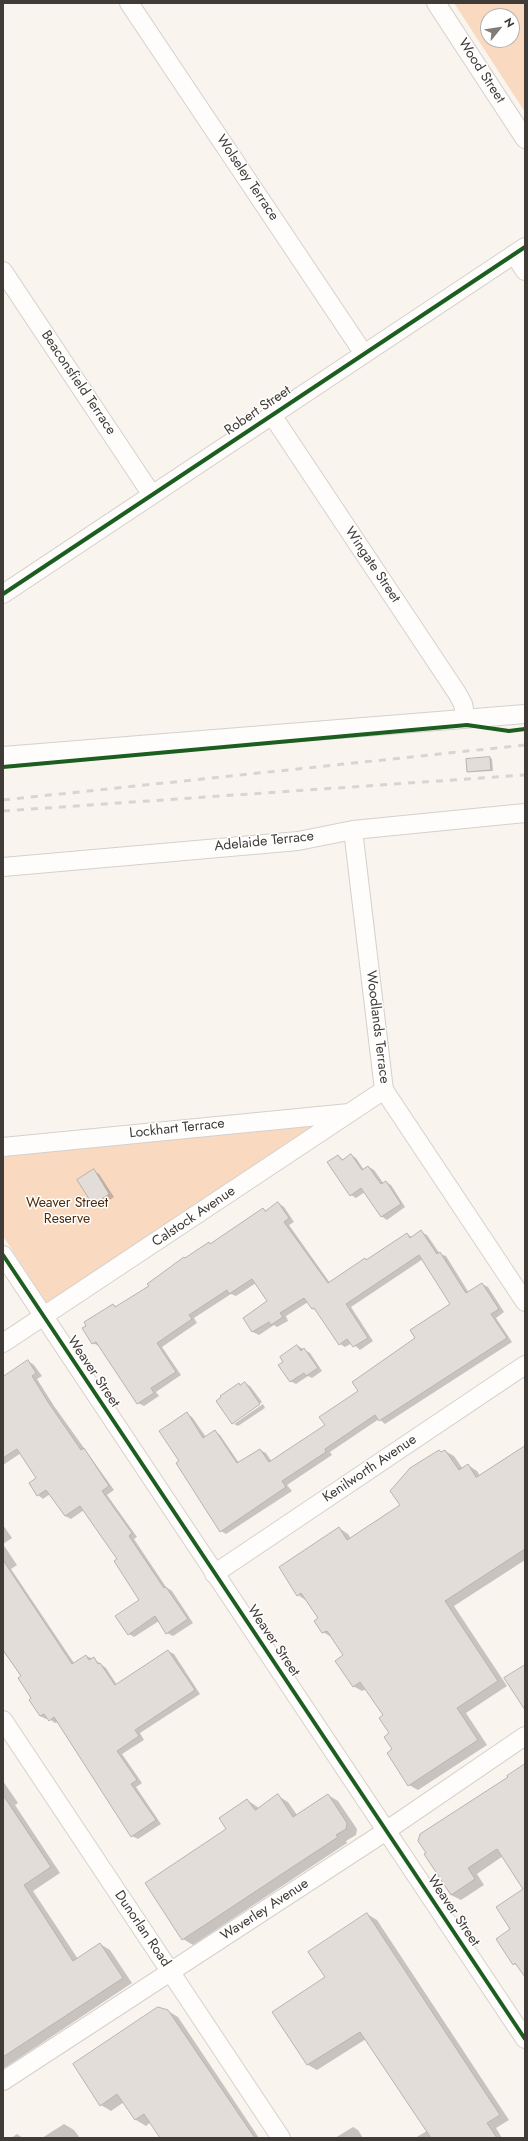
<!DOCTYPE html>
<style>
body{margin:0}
#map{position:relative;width:528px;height:2141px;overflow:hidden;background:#faf4ee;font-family:Jost,sans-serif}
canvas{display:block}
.frame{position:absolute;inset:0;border:4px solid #403b37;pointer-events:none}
.north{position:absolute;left:480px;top:8px;width:40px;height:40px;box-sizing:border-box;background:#fff;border:1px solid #b3b1af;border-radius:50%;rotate:60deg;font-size:11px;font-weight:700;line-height:16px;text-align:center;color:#403b37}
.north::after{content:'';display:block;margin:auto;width:14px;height:18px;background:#817c77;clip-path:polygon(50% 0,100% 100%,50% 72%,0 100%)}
</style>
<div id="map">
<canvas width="528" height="2141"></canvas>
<div class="frame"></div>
<div class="north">N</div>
</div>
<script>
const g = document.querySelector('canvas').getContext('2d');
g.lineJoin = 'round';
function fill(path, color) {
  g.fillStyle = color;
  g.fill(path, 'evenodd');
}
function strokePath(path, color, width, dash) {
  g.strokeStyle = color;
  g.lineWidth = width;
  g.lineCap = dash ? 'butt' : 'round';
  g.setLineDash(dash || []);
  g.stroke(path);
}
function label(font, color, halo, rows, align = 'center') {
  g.font = font + ' Jost,sans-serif';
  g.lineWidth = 3;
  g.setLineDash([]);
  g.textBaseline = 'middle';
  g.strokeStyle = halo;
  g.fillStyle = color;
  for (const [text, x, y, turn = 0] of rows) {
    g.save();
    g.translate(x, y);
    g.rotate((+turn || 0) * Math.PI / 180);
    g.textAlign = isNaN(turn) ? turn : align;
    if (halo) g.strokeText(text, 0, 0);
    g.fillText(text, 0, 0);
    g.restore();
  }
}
fill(new Path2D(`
 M454,3H525V112ZM488,16H512V40H488Z
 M314,1126L46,1303L3,1236V1153Z`), '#f9dac1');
fill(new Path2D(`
 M490,758L492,759L493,771L468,772Z
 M351,1155L356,1158L364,1170L369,1167L374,1170L384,1184L386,1182L391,1185L405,1207L387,1220L381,1216L365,1192L356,1198L351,1195L338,1156L344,1160Z
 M94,1171L99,1174L114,1197L99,1207L93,1204Z
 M278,1203L284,1207L294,1222L289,1225L330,1283L407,1234L412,1237L421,1232L427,1235L440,1254L446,1256L469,1293L482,1284L488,1287L504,1312L496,1318L512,1342L385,1424L379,1419L330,1452L332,1455L287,1485L292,1491L226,1534L221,1531L180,1461L187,1414L192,1417L206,1437L215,1431L220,1435L239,1463L260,1450L266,1453L272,1462L326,1425L451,1304L423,1259L351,1307L373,1341L360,1350L352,1343L345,1347L340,1344L318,1312L312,1308L308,1302L286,1316L288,1321L277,1327L274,1325L259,1335L253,1332L245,1318L268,1301L256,1283L236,1296L231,1294L194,1318L197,1323L162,1347L181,1375L156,1392L159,1396L144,1406L138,1403L99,1346L93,1343L113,1305L117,1307L150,1286L209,1243L211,1244L263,1209L267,1211Z
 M298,1346L310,1353L322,1371L312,1378L308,1376L296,1384L290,1381Z
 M28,1361L34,1365L42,1376L37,1379L54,1406L114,1490L107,1495L137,1537L134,1539L166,1587L172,1591L193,1623L173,1636L167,1633L159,1621L134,1637L129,1634L140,1601L118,1559L84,1510L71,1519L65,1516L50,1494L43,1499L38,1495V1478L21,1453L3,1465V1378Z
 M245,1383L250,1386L262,1402L233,1422V1424L223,1398L239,1384L241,1385Z
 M263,1404L265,1408L238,1426L234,1424Z
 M525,1447V1560L454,1606L507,1686L466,1713L487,1745L418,1790L409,1785L393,1749L391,1734L384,1716L366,1689L362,1691L353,1686L344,1656L333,1638L323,1632L319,1619L307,1601L298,1595L339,1528L348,1534L351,1539L401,1505L439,1451L442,1453L445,1451L454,1456L463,1469L468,1465L477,1471L480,1476Z
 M3,1525L12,1538L3,1544Z
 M3,1544L17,1565L11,1569L74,1663L86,1656L94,1659L106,1668L117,1685L168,1651L174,1654L200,1694L140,1733L144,1740L122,1754L142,1783L136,1787L161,1824L138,1839L132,1836L58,1722L55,1723L48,1718L46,1719L40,1716L22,1677L3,1651Z
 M525,1765V1976L520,1967L514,1964L512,1929L525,1889L503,1856L477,1874L484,1885L461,1900L451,1895L425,1855Z
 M3,1781L18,1803L15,1805L60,1873L33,1891L78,1959L100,1944L110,1950L132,1983L3,2069Z
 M328,1795L338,1801L357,1829L356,1835L346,1841L347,1843L193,1945L183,1939L227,1830L247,1800L259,1808L278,1796L288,1802L297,1815Z
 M367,1914L377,1920L509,2120L496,2128L502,2138H415L427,2131L366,2039L317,2070L308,2065L326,1977Z
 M168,2011L178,2017L259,2138H161L151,2122L146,2126L136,2120L124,2102L111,2111L101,2105Z
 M64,2124L74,2130L80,2138H42Z
 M353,2127L358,2130L363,2138H335Z
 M17,2134L23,2138H11Z`), '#0003');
const building = new Path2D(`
 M490,757L491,770L467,772L466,759Z
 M351,1154L362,1170L368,1166L381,1184L386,1181L401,1204L381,1217L361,1188L350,1196L327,1162L338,1155L342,1160Z
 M94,1169L109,1194L93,1205L77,1180Z
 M278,1202L289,1218L284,1222L328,1283L365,1258L366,1260L407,1233L410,1238L421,1230L437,1254L440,1252L466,1293L482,1283L499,1309L491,1314L507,1338L379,1421L375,1415L325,1449L326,1452L282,1481L286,1487L220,1532L176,1463L179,1461L159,1431L187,1412L203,1438L215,1430L237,1463L260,1449L269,1462L325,1425L319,1417L358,1391L352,1382L415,1338L410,1330L450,1304L419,1255L346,1304L368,1338L353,1347L347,1339L339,1345L314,1308L312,1309L304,1298L280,1313L283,1317L271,1325L269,1322L252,1332L243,1318L267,1301L252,1279L229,1294L227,1290L189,1315L192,1319L157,1343L176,1372L151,1388L154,1393L137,1404L96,1342L92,1344L82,1328L86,1326L84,1322L113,1304L115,1307L149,1286L147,1284L184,1257L185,1258L209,1242L210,1244L263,1208L265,1211Z
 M297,1345L301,1351L304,1348L318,1368L306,1376L304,1373L290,1382L278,1365L283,1362L280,1357Z
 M28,1360L36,1373L32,1376L48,1402L81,1450L84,1448L109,1486L102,1491L132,1533L129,1536L164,1588L166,1587L188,1619L166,1634L155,1616L128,1635L115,1616L139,1600L114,1561L117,1559L80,1506L65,1516L46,1490L37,1496L29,1483L36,1478L17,1449L3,1458V1377Z
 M245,1382L260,1404L232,1424L216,1401L221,1397L220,1396L239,1383L240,1385Z
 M525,1446V1549L445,1601L498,1681L457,1708L478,1740L408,1786L387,1753L392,1749L384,1737L389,1733L379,1718L383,1715L360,1682L353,1687L335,1661L343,1655L327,1631L322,1633L314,1621L318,1618L301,1593L297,1596L279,1567L339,1527L347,1540L400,1505L390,1491L410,1468L439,1450L441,1452L445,1450L459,1470L468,1464L476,1477Z
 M3,1560L72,1664L86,1655L89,1660L94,1657L98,1664L100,1663L115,1685L168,1650L195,1690L135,1730L139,1736L117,1751L137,1780L131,1784L156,1820L131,1837L54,1717L49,1721L44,1714L40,1716L29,1700L31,1698L18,1678L21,1676L3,1650Z
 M525,1665V1710L504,1678Z
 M525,1764V1977L515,1963L513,1965L496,1939L510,1929L496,1907L523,1889L497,1849L468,1868L475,1879L451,1895L424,1854L426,1853L418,1841L420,1834L508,1777L507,1776Z
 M278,1794L293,1817L328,1794L347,1823L346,1829L336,1835L338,1837L182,1940L145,1883L226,1829L219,1818L247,1799L255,1810Z
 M3,1795L51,1867L24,1885L73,1961L100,1943L123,1978L3,2057Z
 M367,1913L500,2115L487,2123L497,2138H431L360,2032L307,2065L272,2012L325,1977L308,1952Z
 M158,2007L168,2010L255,2138H160L144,2114L135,2120L117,2094L100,2106L73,2064Z`);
fill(building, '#e2ddd8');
strokePath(building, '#b7b3ae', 1);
const minor = new Path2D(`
 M129,3L364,354
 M436,3L525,139
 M514,254L525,271
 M3,271L152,495
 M272,415L457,693L463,704L466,719
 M3,594L525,247
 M3,756L525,714
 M353,830L384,1090L525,1302
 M3,867L298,841L353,830L525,813
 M3,1147L349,1113
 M3,1255L525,2039
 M3,1343L384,1090
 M214,1574L525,1365
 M3,1720L281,2138
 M3,2081L377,1837L525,1736`);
strokePath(minor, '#d5d0cb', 20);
strokePath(minor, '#fefdfc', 18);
strokePath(new Path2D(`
 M3,800L525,745
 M3,811L525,775`), '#d7d5d4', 3, [7, 7]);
strokePath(new Path2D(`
 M3,594L525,247
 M3,767L467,725L509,731L525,729
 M3,1255L525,2039`), '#1b5e20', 4);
label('14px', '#403b37', '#fff', [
 ["Wood Street",481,71,57],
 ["Wolseley Terrace",247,178,56],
 ["Beaconsfield Terrace",78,383,56],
 ["Robert Street",258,411,-34],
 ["Wingate Street",372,565,56],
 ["Adelaide Terrace",264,842,-6],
 ["Woodlands Terrace",377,1027,83],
 ["Lockhart Terrace",177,1129,-6],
 ["Calstock Avenue",194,1217,-34],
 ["Weaver Street",93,1372,56],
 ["Kenilworth Avenue",370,1469,-34],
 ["Weaver Street",273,1641,56],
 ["Waverley Avenue",265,1910,-33],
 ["Weaver Street",453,1911,56],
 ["Dunorlan Road",142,1929,56]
]);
label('14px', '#4f2b07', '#fff', [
 ["Weaver Street",67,1204],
 ["Reserve",67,1220]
]);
</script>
